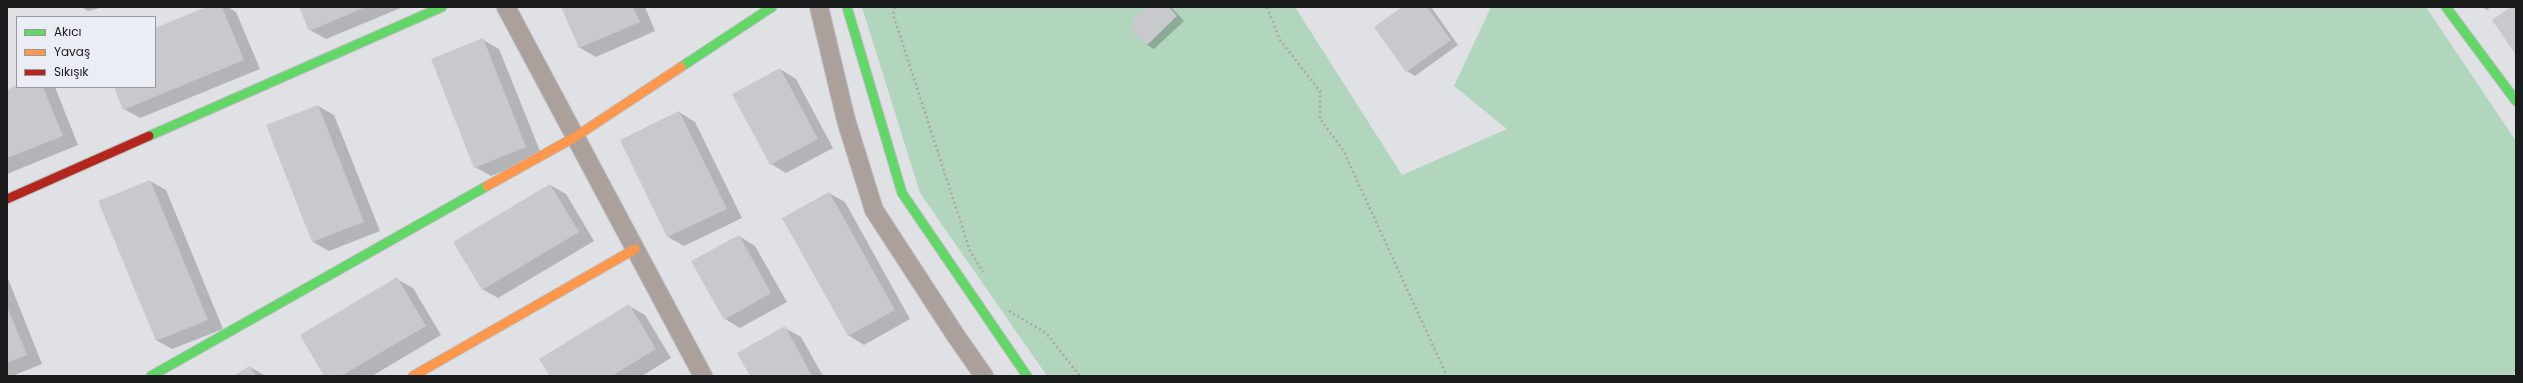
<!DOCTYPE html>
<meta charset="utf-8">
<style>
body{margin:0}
#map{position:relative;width:2523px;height:383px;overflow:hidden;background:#e0e1e5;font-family:Poppins,sans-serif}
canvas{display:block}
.frame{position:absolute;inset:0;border:8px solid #1a1b1d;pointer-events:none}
.legend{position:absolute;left:16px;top:16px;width:140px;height:72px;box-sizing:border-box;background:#ebedf4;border:1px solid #97999e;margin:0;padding:5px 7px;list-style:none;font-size:12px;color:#1a1b1d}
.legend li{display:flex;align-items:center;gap:8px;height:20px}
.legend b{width:20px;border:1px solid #97999e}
</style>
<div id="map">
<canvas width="2523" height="383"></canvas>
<div class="frame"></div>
<ul class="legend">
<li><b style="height:5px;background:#63d668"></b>Akıcı</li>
<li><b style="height:5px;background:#ff974d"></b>Yavaş</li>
<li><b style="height:5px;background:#b3261e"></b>Sıkışık</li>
</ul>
</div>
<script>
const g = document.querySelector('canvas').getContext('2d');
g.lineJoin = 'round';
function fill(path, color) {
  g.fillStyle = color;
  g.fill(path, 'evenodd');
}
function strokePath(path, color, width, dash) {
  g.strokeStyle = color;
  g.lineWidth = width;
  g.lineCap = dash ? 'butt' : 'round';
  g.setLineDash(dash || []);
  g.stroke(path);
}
fill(new Path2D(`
 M862,7H1295L1402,175L1507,129L1454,86L1491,7H2426L2516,141V371L2513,376H1047L920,193Z`), '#b1d5bd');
fill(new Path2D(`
 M81,7H104L88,11Z
 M209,7H228L236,12L260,69L140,118L124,109L115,87H155V29Z
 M300,7H403L326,39L310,30Z
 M562,7H645L655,31L596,57L580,48Z
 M1148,7H1171L1184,21L1154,49L1147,45Z
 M1404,7H1431L1458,45L1415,76L1407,71L1376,27Z
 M2482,7H2491L2487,10Z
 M483,40L499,49L542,156L491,176L475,167Z
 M780,69L796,79L833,148L786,173L771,164Z
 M17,87H55L78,145L7,174V91Z
 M318,106L334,115L380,231L329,251L313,242L267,126Z
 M679,112L695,122L742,218L684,246L668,237L621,141Z
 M150,181L166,190L223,329L172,349L156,340Z
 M550,185L566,194L594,241L498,298L482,289Z
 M829,193L845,202L910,319L864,345L848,335Z
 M739,236L755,246L787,302L740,328L725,319Z
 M7,276L42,364L12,376H7Z
 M397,279L413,288L441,335L372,376H325Z
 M629,306L645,315L671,358L642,376H551Z
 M785,328L801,337L823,376H751Z
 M250,367L266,376H235Z`), '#0003');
fill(new Path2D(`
 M206,7H222L244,60L123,110L114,87H155V28Z
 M299,7H366L309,31Z
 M561,7H633L640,22L579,48Z
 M1147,7H1169L1177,16L1146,46L1134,33L1131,22Z
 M1402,7H1427L1451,40L1406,72L1374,27Z
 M2511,7H2516V55L2492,20Z
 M483,38L526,147L474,168L431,59Z
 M780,68L818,139L770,165L732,94Z
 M17,85L43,87L63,136L7,158V90Z
 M318,105L364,222L312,242L266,125Z
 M679,111L727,209L667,237L620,140Z
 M150,180L208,320L156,341L98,201Z
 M550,184L579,232L482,290L453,242Z
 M829,192L895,310L848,336L782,218Z
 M739,235L771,293L724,320L691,261Z
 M397,277L426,326L341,376H324L300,335Z
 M629,304L656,349L612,376H550L539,359Z
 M7,306L27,355L7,363Z
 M785,326L812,376H750L737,353Z
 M250,366L256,376H233Z`), '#c8c9cc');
const street = new Path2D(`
 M506,7L703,376
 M819,7L846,120L874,210L956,336L984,376`);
const fast = new Path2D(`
 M847,7L902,193L1027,376
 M2446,7L2516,101
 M681,67L772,7
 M149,136L442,7
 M151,376L487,186`);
const slow = new Path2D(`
 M487,186L575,137L681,67
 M413,376L635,249`);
const jam = new Path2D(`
 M7,199L149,136`);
strokePath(street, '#bdbec0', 20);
strokePath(fast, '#bdbec0', 11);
strokePath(slow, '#bdbec0', 11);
strokePath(jam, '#bdbec0', 11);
strokePath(new Path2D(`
 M895,7L893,14L970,251L983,272
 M1267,7L1280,40L1320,91V119L1343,150L1447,376
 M1009,311L1046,333L1080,376`), '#ada6a6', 2.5, [2, 3]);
strokePath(street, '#aca09c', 18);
strokePath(fast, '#63d668', 9);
strokePath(slow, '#ff974d', 9);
strokePath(jam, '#b3261e', 9);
</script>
